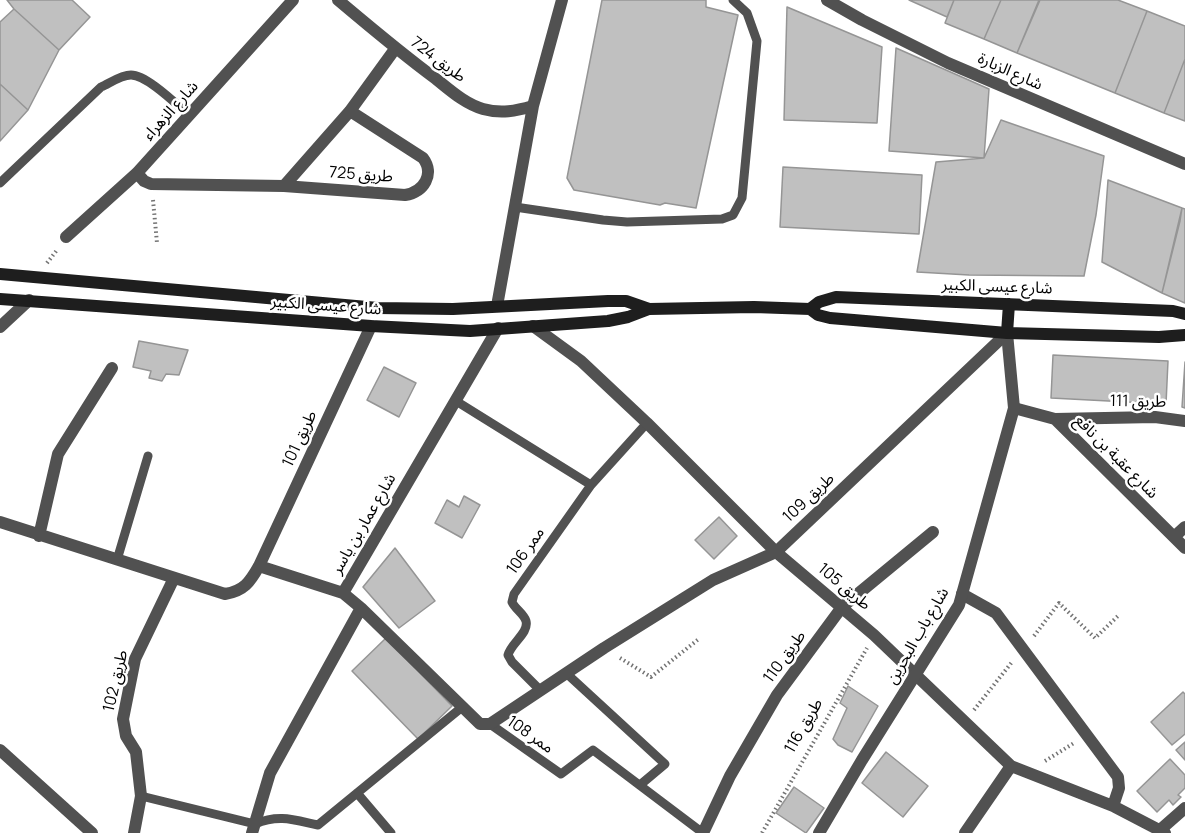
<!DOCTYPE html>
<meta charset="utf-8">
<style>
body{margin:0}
canvas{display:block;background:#fff}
</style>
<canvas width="1185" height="833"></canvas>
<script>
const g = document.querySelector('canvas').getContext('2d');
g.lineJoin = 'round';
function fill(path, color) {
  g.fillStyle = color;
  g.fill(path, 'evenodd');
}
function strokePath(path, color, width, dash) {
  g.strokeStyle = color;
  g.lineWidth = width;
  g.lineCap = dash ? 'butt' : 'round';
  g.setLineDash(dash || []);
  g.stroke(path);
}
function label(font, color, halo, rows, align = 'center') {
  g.font = font + ' Manrope,"Noto Sans Arabic",sans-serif';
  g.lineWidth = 5;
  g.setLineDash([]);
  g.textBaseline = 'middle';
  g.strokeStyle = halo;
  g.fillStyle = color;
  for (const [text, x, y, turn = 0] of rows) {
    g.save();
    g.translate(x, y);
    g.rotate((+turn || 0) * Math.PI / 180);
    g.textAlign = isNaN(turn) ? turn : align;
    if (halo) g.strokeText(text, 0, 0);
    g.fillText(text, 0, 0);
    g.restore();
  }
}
const building = new Path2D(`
 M7,0H72L90,17L59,50L14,9Z
 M602,0H706V7L738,15L696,208L665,203L660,205L574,190L567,178Z
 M909,0H954L947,17Z
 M954,0H1001L984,39L945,23Z
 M1001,0H1039L1017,53L984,39Z
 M1040,0H1118L1147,11L1115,93L1017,53Z
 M787,7L882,47L877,123L784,120Z
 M14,9L59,50L28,110L0,84V22Z
 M1147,11L1185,26V59L1164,113L1115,93Z
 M896,48L989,89L984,158L889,151Z
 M1185,59V121L1164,113Z
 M0,84L28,110L0,141Z
 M1001,120L1104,156L1096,215L1084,276L969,275L917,272L936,162L984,158Z
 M783,167L922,175L919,234L780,227Z
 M1108,180L1182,208L1162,293L1102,262Z
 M1182,208L1185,209V303L1162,293L1180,221Z
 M139,341L188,350L179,375L166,374L162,381L149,378L151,371L133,367Z
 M1053,355L1168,361L1166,404L1051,398Z
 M1185,362V408L1182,407Z
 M384,367L416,383L399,417L367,400Z
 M464,496L480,505L462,538L435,523L447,500L459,507Z
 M719,517L737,536L714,559L695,540Z
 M395,548L435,601L399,628L363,587Z
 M386,638L452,706L418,739L352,671Z
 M848,686L878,706L852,752L838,745L833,739L847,708L840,703Z
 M1183,692L1185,694V734L1172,745L1151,722Z
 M1185,742V760L1176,750Z
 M886,752L928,786L903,817L862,783Z
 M1170,759L1185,775V788L1178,795L1181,797L1173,805L1169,800L1157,812L1137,791Z
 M794,787L824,808L806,833L776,813Z`);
fill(building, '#c0c0c0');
strokePath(building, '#959595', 1.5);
strokePath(new Path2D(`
 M153,200L157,243
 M47,263L57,250
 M1034,636L1059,603L1095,638L1119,615
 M620,658L651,677L700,638
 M974,710L1012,662
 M1045,761L1074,743
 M762,833L867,648`), '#737373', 4, [1.5, 3]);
strokePath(new Path2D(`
 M0,183L101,87C110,83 121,75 131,75C147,75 177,105 189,115
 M515,207L603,220L627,222L722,219L733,215L742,198L757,41L747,13L733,0
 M456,401L591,485
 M117,560L148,456
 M566,673L665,764L640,785
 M540,690L512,662L508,655C511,643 529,633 526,621C524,614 515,609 512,602L514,594L591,485L647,423
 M490,724L561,774L593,750L703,833
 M357,793L391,833
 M141,796L255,824C279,814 294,820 318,825L461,708`), '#515151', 9);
strokePath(new Path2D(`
 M338,0C370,27 402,54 436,79C450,90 465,104 483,109C501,114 516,111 533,106
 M137,173L144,181L151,184L284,186L405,195C424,192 435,174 423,158L350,111
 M284,186L350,111L395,49
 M66,237L137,173L293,0
 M497,306L533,106L562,0
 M533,326L581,361L647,423L776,552L874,635L1011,766L1113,806L1165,833
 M0,327L29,300
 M1014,408L1055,419L1185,548
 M1055,419L1155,417L1185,421
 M0,522L225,594C244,591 250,582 259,566L371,326
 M39,536L58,454L112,368
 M1174,537L1185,527
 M259,566L343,593
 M962,594L996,613L1118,777L1119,788L1113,806
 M361,608L480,724H490L604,648L713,580L776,552L1007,333
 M0,750L92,833
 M1160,830L1185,808
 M134,833L141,796L136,752L126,736L123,719L135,659L174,578
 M252,833L270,773L361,608L343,593L498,328
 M703,833L730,776L777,695L842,607L933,532
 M965,833L1011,766`), '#515151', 12);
strokePath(new Path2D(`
 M827,0L862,20L948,63L1185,164
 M819,833L862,760L959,605L1014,408L1007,333`), '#515151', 12);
strokePath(new Path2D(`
 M0,274L378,308L453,309L608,301H626L649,309L754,307L810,309L818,315L830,318L1007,333L1159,337L1185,335
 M0,299L371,326L470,331L608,321L628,317L649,309
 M810,309L819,302L836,297L1173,311L1185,314
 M1007,333L1009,304`), '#1e1e1e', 12);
label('16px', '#000', '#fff', [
 ["طريق 724",438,60,37],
 ["شارع الزبارة",1010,72,24],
 ["شارع الزهراء",171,111,-48],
 ["طريق 725",361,175,4],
 ["شارع عيسى الكبير",997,287,2],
 ["شارع عيسى الكبير",326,306,4],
 ["طريق 111",1138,402,1],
 ["طريق 101",300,439,-65],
 ["شارع عقبة بن نافع",1116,457,45],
 ["طريق 109",809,498,-43],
 ["شارع عمار بن ياسر",364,524,-60],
 ["ممر 106",526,551,-55],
 ["طريق 105",844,587,40],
 ["شارع باب البحرين",918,636,-60],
 ["طريق 110",785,657,-54],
 ["طريق 102",116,681,-77],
 ["طريق 116",804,726,-60],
 ["ممر 108",530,735,35]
]);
</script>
